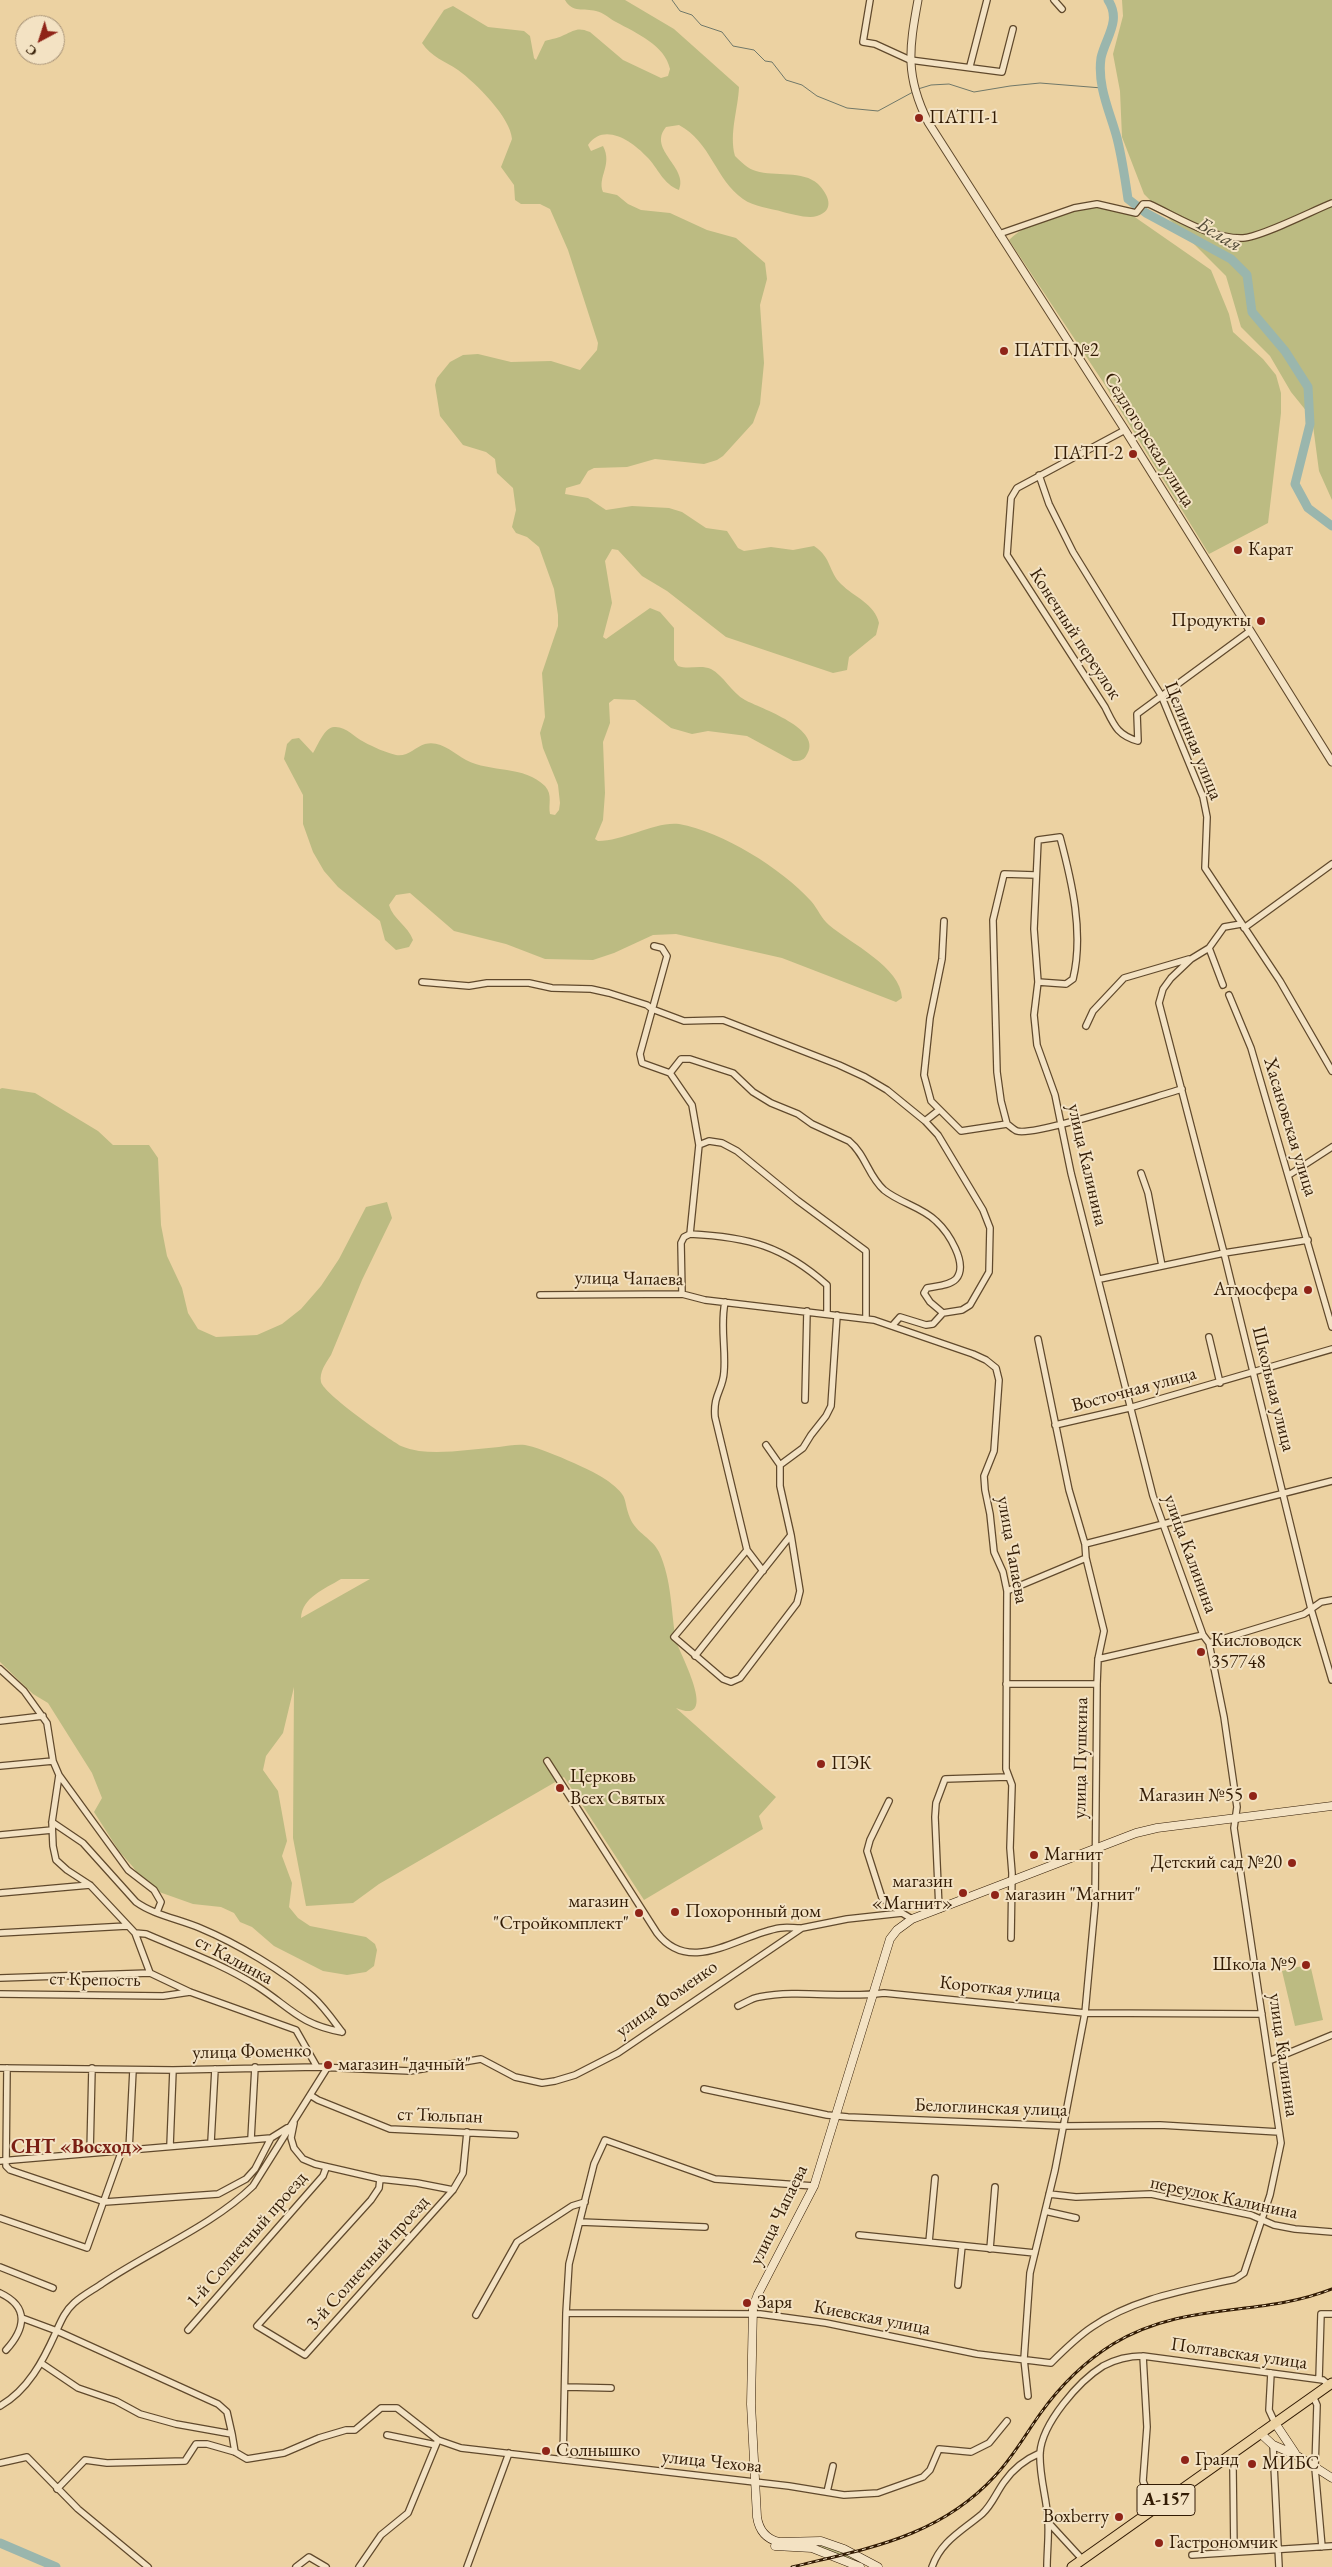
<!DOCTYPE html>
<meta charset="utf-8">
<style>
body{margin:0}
#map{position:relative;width:1332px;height:2567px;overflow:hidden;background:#ecd2a2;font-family:"EB Garamond",serif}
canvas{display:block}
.north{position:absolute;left:15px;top:15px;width:50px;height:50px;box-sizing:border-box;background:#f3e2c3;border:1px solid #a69277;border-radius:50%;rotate:220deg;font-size:14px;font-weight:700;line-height:20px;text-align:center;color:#321b04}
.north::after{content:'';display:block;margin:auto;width:18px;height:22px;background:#8f2418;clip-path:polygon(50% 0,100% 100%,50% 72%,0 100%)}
</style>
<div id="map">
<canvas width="1332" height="2567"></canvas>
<div class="north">С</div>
</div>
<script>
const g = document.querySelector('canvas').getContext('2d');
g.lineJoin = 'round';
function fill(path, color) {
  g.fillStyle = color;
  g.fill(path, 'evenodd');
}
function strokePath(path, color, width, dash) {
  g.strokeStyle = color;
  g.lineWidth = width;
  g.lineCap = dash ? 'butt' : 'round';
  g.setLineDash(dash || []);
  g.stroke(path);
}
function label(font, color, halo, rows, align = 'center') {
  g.font = font + ' "EB Garamond",serif';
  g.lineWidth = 4;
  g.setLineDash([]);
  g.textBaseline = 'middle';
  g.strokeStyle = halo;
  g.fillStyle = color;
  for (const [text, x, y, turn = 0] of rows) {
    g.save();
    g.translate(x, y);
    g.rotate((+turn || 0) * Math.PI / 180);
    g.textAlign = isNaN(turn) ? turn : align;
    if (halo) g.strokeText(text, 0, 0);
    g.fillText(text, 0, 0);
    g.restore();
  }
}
fill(new Path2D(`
 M565,0H625L674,29L739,87C738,110 729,133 735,156C741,162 748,169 756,171C775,177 803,170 818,184C828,194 836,210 817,216C808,219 792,214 783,212C770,208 754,207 743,199C715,179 711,142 679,125L666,127C647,150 689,167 679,190C663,184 658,168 647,157C632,141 604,122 588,145L591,151L603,146C613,165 597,177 603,192L617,195L628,204L641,210L670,213L707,230L736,238L765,263L767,279L760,305L764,363L760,404L753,423L723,456L717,460L704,464L655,459L627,467L594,468L588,471L580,484L566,488L565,494L588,498L606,510L632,506L669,508L682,512L706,528L727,531L738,548L744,551L771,547L793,550L814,546C832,558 828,571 841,584C854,597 875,604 879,623L876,635L849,657L847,670L833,673L726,637L667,591L642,576L618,550L612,549L605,561L612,603L603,637L606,639L650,608L660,612L674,628V660L678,666C690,670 700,664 711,669C723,675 732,693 745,700C759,708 826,729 806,756C803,761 798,761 793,761L747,736L708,731L692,734L671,728L635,700L614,699L609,703L610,723L603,742L605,793L603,820L595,839L598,841C624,841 656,821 679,824C723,832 781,868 811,901C818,909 821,918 829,925C850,943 901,967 902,998L896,1002L782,958L676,934L653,935L614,953L593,960L545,959L506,944L454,931L410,893L396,895L389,905C393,919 408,926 413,940L409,947L396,950L385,940L380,921L338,887L324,871L313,852L303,824V795L284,759L287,744L292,739L299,738L313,753C318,745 324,728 334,727C346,726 354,737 364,742C373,747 387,753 396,755C408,757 415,747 425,744C441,740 453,753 466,760C491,773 524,765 545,786C553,795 548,804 550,814L555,815L559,810L560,803L558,785L543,748L540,733L545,717L542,673L558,626V615L554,589L539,547L527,537L516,533L512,527L516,510L513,488L497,473L495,459L486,452L463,445L440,416L435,385L437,378L450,362L463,355L478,354L511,362L551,361L580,370L597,350L598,343L568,250L550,209L540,204H521L515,200L514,185L501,167L512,139C511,118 476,83 458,70C445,61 431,57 422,43L444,10L453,6L488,27L524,31L530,36L534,58L536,60L545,41C551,39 559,38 564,35C575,30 578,27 590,32L623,60L661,78L668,76L670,69C665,45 636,33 616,22C610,19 603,12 596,11C584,8 572,13 565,0Z
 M1122,0H1332V500L1319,471L1312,418L1291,392L1270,356L1241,327L1226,276L1144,194L1122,137L1120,91L1113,54L1123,16Z
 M1097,207L1129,213L1211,270L1229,314L1233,332L1263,359L1276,375L1281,393V413L1268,523L1209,554L1105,385L1009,240C1030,219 1069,212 1097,207Z
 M2,1088L35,1093L98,1131L113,1145H149L158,1158L161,1225L167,1256L182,1288L188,1313L198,1329L216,1337L257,1335L282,1324L301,1309L321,1286L339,1259L366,1207L387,1202L392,1218L362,1280L331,1355C326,1363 319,1372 321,1382C324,1394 387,1438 401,1446C406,1448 413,1450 419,1451C445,1454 473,1449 499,1447C507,1446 517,1444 525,1445C540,1447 597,1472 608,1481C630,1498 622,1497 630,1518C636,1533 653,1539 659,1552C672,1580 671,1612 676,1641C679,1652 721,1727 676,1708L776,1797L759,1816L763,1829L644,1900L564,1777L379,1884L353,1903L306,1906L293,1838L294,1687L283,1733L266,1756L263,1770L278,1791L287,1841L282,1856L292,1883L289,1907L298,1918L310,1926L366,1937L375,1944L377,1950L374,1966L366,1972L347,1975L323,1971L274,1946L252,1927L240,1922L234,1913L221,1907L193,1904L148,1888L133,1867L119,1851L94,1812L102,1798L92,1773L48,1703L33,1694L0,1662V1089ZM341,1579H370L301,1618C302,1597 325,1589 341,1579Z
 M1310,1964L1323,2020L1295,2026L1282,1971Z
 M803,2544C829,2544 849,2555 872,2567Z`), '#bcbb82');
strokePath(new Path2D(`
 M672,0L680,11L692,15L701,25L722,32L733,46L754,50L765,61L772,62L786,80L802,85L817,96L847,108L878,111L913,92
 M918,89L931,85L949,84L974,92L1010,86L1040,83L1102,88`), '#707869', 1);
strokePath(new Path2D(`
 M1108,0C1122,21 1105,38 1101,58C1097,86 1110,112 1117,138C1122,158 1125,178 1128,199L1146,213L1231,259L1247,275L1252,312L1285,351L1308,387L1310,424L1295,484L1308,508L1332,526
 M0,2543L56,2567`), '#9ab6ad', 9);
const minor = new Path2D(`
 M870,0L863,42L875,44L910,60L1002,72L1013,29
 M1054,0L1062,9
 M970,66L987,0
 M999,234L1074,208L1097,204L1136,213L1143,204H1149C1178,217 1210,239 1243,238C1261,237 1312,211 1332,203
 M1125,430L1017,488L1011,498L1007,555L1105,707C1114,725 1117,735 1138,741L1137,714L1250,631
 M1039,475L1049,504L1073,552L1161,695L1203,797L1207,817L1205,868L1280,981L1332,1071
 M944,921L942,959L930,1018L924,1075L931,1101L961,1131L1007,1124
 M1241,924L1224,927L1209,948L1191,959L1171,978L1163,989L1159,1003L1224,1253L1311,1609L1332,1680
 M1244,928L1332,864
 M654,946L662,948L667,956L640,1054L642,1063L670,1073L681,1059H690L733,1073L753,1092L771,1103L798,1114L812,1124L849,1141C866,1155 868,1176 884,1190C900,1203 922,1207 936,1221C948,1232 969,1264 956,1279C949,1286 936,1286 927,1288L924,1293L930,1302L943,1313
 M1209,948L1223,985
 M422,982L469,986L487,983H529L552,988L591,989L609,993L647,1005L652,1009L684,1021L723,1020L839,1065L865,1077L887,1090L925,1121L938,1135L983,1210L990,1228L989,1272L970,1305L962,1310L943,1313L933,1324L926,1325L900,1317L892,1326
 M1229,995L1251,1048L1332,1327
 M1086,1026L1093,1011L1124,978L1189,959
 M670,1073L692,1105L699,1145L690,1234
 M925,1121L939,1110
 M1007,1124L1001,1101L997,1072L993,920L1004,874L1035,875
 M1007,1124C1010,1126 1014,1130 1017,1131C1034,1137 1157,1096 1182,1089
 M699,1145L709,1141L722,1143L737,1151L797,1200L866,1251V1319
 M1141,1173L1148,1193L1162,1266
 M1289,1175L1332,1147
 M690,1234C749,1237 783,1246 827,1285V1313
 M1100,1279L1224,1253L1308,1240
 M682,1294L681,1243L684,1237L690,1234
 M540,1295L682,1294L705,1300L874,1320L973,1354L986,1360L996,1368L999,1380L994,1451L984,1476L985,1490L990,1514L994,1552L1003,1572L1007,1591L1006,1769L1012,1785L1010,1848L1012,1873L1011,1938
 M725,1302C720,1326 726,1348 724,1372C723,1390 713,1394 715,1417L747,1550L763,1571
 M1209,1337L1220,1383
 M805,1400L807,1311
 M1055,1425L1129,1408L1332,1349
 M766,1445L780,1465V1486L791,1535
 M780,1465L803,1448L811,1435L826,1416L831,1406L837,1315
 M1085,1544L1332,1481
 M1007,1591L1086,1558
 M1209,1643L1304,1614L1321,1602L1332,1600
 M695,1656L791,1535L800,1591L797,1603L740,1678L731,1682L723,1679L674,1637L747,1550
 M1098,1659L1203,1635
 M0,1669L24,1691L47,1723L53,1761L59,1775L52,1822L53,1846L56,1860L67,1870L90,1885L135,1933L150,1973L190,1992L296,2030L317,2067
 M1006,1684H1097
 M0,1721L43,1716
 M547,1761L657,1933C691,1977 739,1934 780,1928C786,1927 794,1928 800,1928
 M0,1766L53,1761
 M59,1775L128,1870L154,1890L161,1902L157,1912
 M889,1801L870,1840L867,1851L882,1898L902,1913
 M52,1822L83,1843L136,1902C154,1915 179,1919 200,1928C236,1943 284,1971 313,1997C324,2007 333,2020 342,2032
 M0,1835L52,1830
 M0,1893L90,1885
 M939,1909L935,1817L936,1803L945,1779L1008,1777
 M0,1933L127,1926
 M135,1933L146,1934C183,1950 222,1964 257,1986C291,2008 299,2024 342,2032
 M0,1978L150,1973
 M0,1994L163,1996L190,1992
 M738,2006C745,2003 752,1998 759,1997C800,1989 843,1999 884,1993L1085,2013L1262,2014
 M1269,2061L1332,2035
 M0,2068L173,2070L317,2067L410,2071L481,2059L515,2077L542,2083L555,2081L575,2075L618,2053L802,1928L847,1919L902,1913L912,1919
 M7,2068L6,2166L10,2170L105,2202L218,2194L246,2179L255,2169L271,2138
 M704,2089L827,2115L848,2117L1063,2126L1160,2125L1279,2132
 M310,2095L318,2100L390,2129L515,2135
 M294,2123L291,2138L294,2148L303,2159L315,2164L380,2179L417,2183L453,2190
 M251,2139L255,2067
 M211,2142L215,2069
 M170,2146L173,2070
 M129,2150L133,2070
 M90,2153L92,2068
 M0,2161L271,2138L287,2128
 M380,2179L379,2188L371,2200L257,2326L305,2355L453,2190L463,2173L467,2132
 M1049,2194L1076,2197L1151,2194L1251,2215L1274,2225L1295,2229L1332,2232
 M1045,2211L1076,2218
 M0,2218L87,2248L122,2150
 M580,2222L705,2227
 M859,2235L1035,2253
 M929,2242L935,2178
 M990,2249L995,2187
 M0,2267L53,2288
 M958,2285L962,2246
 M0,2293C30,2307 25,2329 6,2350
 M566,2313L760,2314L826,2323L977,2354L1051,2363C1064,2350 1077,2337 1092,2327C1134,2298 1187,2290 1235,2279L1244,2273L1270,2195L1281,2143L1234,1828L1237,1807L1224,1717L1209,1643L1203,1635L1153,1496L1071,1173L1055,1095L1037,1045L1034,1015L1038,982L1034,929L1038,840L1060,837C1072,882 1084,933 1073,979L1066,984L1038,982
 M476,2315L517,2242L572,2206L585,2202
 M22,2318L57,2331L218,2404L227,2412L232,2434
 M188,2330L323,2176L326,2168
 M1143,2356L1147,2427L1143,2481L1154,2509
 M41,2363L78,2388L116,2401L140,2414L176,2424L232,2434L235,2452
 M1271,2373L1269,2410L1275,2423
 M1319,2379L1321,2314H1332
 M565,2387L611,2388
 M1028,2396L1024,2359L1030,2273L1055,2170L1085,2013L1095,1905L1097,1684L1098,1659L1104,1631L1086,1558L1085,1544L1069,1490L1038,1339
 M1313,2396L1317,2405L1315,2468L1322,2547
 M0,2406C28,2390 43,2361 56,2332C61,2321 65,2311 74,2303C83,2295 93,2290 103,2283C150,2251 212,2226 253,2186L327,2068
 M387,2435L436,2445
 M1273,2445L1279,2567
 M563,2460L566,2313L569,2264L594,2164L605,2140L715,2179L814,2186
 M0,2463L27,2457L78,2509L148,2567
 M1233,2468L1234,2552
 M57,2489L85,2460L107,2463L185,2461L196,2444H207L235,2452L247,2459L284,2453L319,2438L346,2430H355L381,2408H397L438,2440L461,2448L789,2486L844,2495L878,2493L923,2477L930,2470L939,2449L971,2452L989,2443L1007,2421
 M827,2492L833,2466
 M1048,2522L1082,2559
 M1192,2555L1332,2546
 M296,2567L309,2557L326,2567
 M359,2567L381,2535L408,2513L438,2440
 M467,2567L509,2453
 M932,2567C941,2541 962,2531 982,2514C992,2505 996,2493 1004,2482C1013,2469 1026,2459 1040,2453
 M1047,2567C1047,2552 1049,2536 1048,2521C1047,2499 1039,2476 1040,2453C1042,2423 1079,2381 1103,2366C1116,2359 1129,2356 1143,2356L1323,2380L1329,2385`);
const tertiary = new Path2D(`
 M918,0C909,49 905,76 928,122L1125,430L1332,762`);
const secondary = new Path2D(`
 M1275,2423L1295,2453
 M1260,2433L1273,2445L1296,2455L1332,2478
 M775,2546L812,2548L860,2567
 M878,2567L844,2549L821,2541L779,2542C766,2539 759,2530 757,2517L751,2404L753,2307L758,2294L814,2186L890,1939L897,1930L912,1919L1136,1833L1157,1828L1332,1806`);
const primary = new Path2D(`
 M1072,2567L1332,2383`);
strokePath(minor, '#60492c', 8);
strokePath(tertiary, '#60492c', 9);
strokePath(secondary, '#321b04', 9);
strokePath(primary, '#321b04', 11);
strokePath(minor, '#f3e2c3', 5.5);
strokePath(tertiary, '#f3e2c3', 7);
strokePath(secondary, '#f3e2c3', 8);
strokePath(primary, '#ecd2a2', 9);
const rail = new Path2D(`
 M792,2567C869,2548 939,2537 995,2476C1013,2457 1025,2435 1040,2414C1060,2386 1084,2362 1113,2344C1186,2300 1259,2318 1332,2289`);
strokePath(rail, '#321b04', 3);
strokePath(rail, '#f3e2c3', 1, [4]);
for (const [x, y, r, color] of [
 [919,118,5,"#8f2418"],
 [1004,351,5,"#8f2418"],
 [1133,454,5,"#8f2418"],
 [1238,550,5,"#8f2418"],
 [1261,621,5,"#8f2418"],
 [1308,1290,5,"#8f2418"],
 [1201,1652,5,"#8f2418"],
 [821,1764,5,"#8f2418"],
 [560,1788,5,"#8f2418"],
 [1253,1796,5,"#8f2418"],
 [1034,1855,5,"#8f2418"],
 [1292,1863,5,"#8f2418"],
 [963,1893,5,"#8f2418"],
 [995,1895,5,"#8f2418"],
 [675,1912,5,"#8f2418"],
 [639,1913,5,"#8f2418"],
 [1306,1965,5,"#8f2418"],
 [328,2065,5,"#8f2418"],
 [747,2303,5,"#8f2418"],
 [546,2451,5,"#8f2418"],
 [1185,2460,5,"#8f2418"],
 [1252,2464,5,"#8f2418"],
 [1119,2517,5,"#8f2418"],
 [1159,2543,5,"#8f2418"]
]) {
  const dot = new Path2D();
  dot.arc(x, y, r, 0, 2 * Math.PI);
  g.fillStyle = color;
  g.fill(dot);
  strokePath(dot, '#f3e2c3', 2);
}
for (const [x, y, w] of [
 [1166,2500,58]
]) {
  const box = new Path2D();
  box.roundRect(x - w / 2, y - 15.5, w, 31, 4);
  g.fillStyle = '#f3e2c3';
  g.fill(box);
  strokePath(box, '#321b04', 1);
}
label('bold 18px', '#321b04', null, [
 ["А-157",1166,2500]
]);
label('19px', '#321b04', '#f3e2c3', [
 ["ПАТП-1",929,118],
 ["ПАТП №2",1014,351],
 ["ПАТП-2",1123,454,"right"],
 ["Карат",1248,550],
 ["Продукты",1251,621,"right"],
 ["Атмосфера",1298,1290,"right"],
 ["Кисловодск",1211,1641],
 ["357748",1211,1663],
 ["ПЭК",831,1764],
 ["Церковь",570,1777],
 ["Всех Святых",570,1799],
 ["Магазин №55",1243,1796,"right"],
 ["Магнит",1044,1855],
 ["Детский сад №20",1282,1863,"right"],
 ["магазин",953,1882,"right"],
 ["«Магнит»",953,1904,"right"],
 ["магазин \"Магнит\"",1005,1895],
 ["магазин",629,1902,"right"],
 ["\"Стройкомплект\"",629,1924,"right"],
 ["Похоронный дом",685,1912],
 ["Школа №9",1296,1965,"right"],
 ["магазин \"дачный\"",338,2065],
 ["Заря",757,2303],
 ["Солнышко",556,2451],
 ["Гранд",1195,2460],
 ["МИБС",1262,2464],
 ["Boxberry",1109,2517,"right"],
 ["Гастрономчик",1169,2543]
], 'left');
label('19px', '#321b04', '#f3e2c3', [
 ["Седлогорская улица",1149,440,58],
 ["Конечный переулок",1075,634,57],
 ["Целинная улица",1193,741,68],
 ["Хасановская улица",1290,1127,73],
 ["улица Калинина",1087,1165,77],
 ["улица Чапаева",629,1279,1],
 ["Школьная улица",1273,1389,76],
 ["Восточная улица",1134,1390,-15],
 ["улица Чапаева",1012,1550,80],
 ["улица Калинина",1190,1554,70],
 ["улица Пушкина",1081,1758,-89],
 ["ст Калинка",234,1960,28],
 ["ст Крепость",95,1980,1],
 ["Короткая улица",1000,1989,6],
 ["улица Фоменко",667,1999,-35],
 ["улица Фоменко",252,2052,-1],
 ["улица Калинина",1283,2055,82],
 ["Белоглинская улица",991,2108,2],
 ["ст Тюльпан",440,2116,2],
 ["переулок Калинина",1224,2198,12],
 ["улица Чапаева",779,2215,-64],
 ["1-й Солнечный проезд",247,2240,-49],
 ["3-й Солнечный проезд",368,2263,-48],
 ["Киевская улица",872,2318,11],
 ["Полтавская улица",1239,2354,8],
 ["улица Чехова",712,2462,6]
]);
label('italic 20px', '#514a37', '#f3e2c3', [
 ["Белая",1219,235,31]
]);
label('bold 20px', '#7a1f14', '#f3e2c3', [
 ["СНТ «Восход»",77,2148]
]);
</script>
